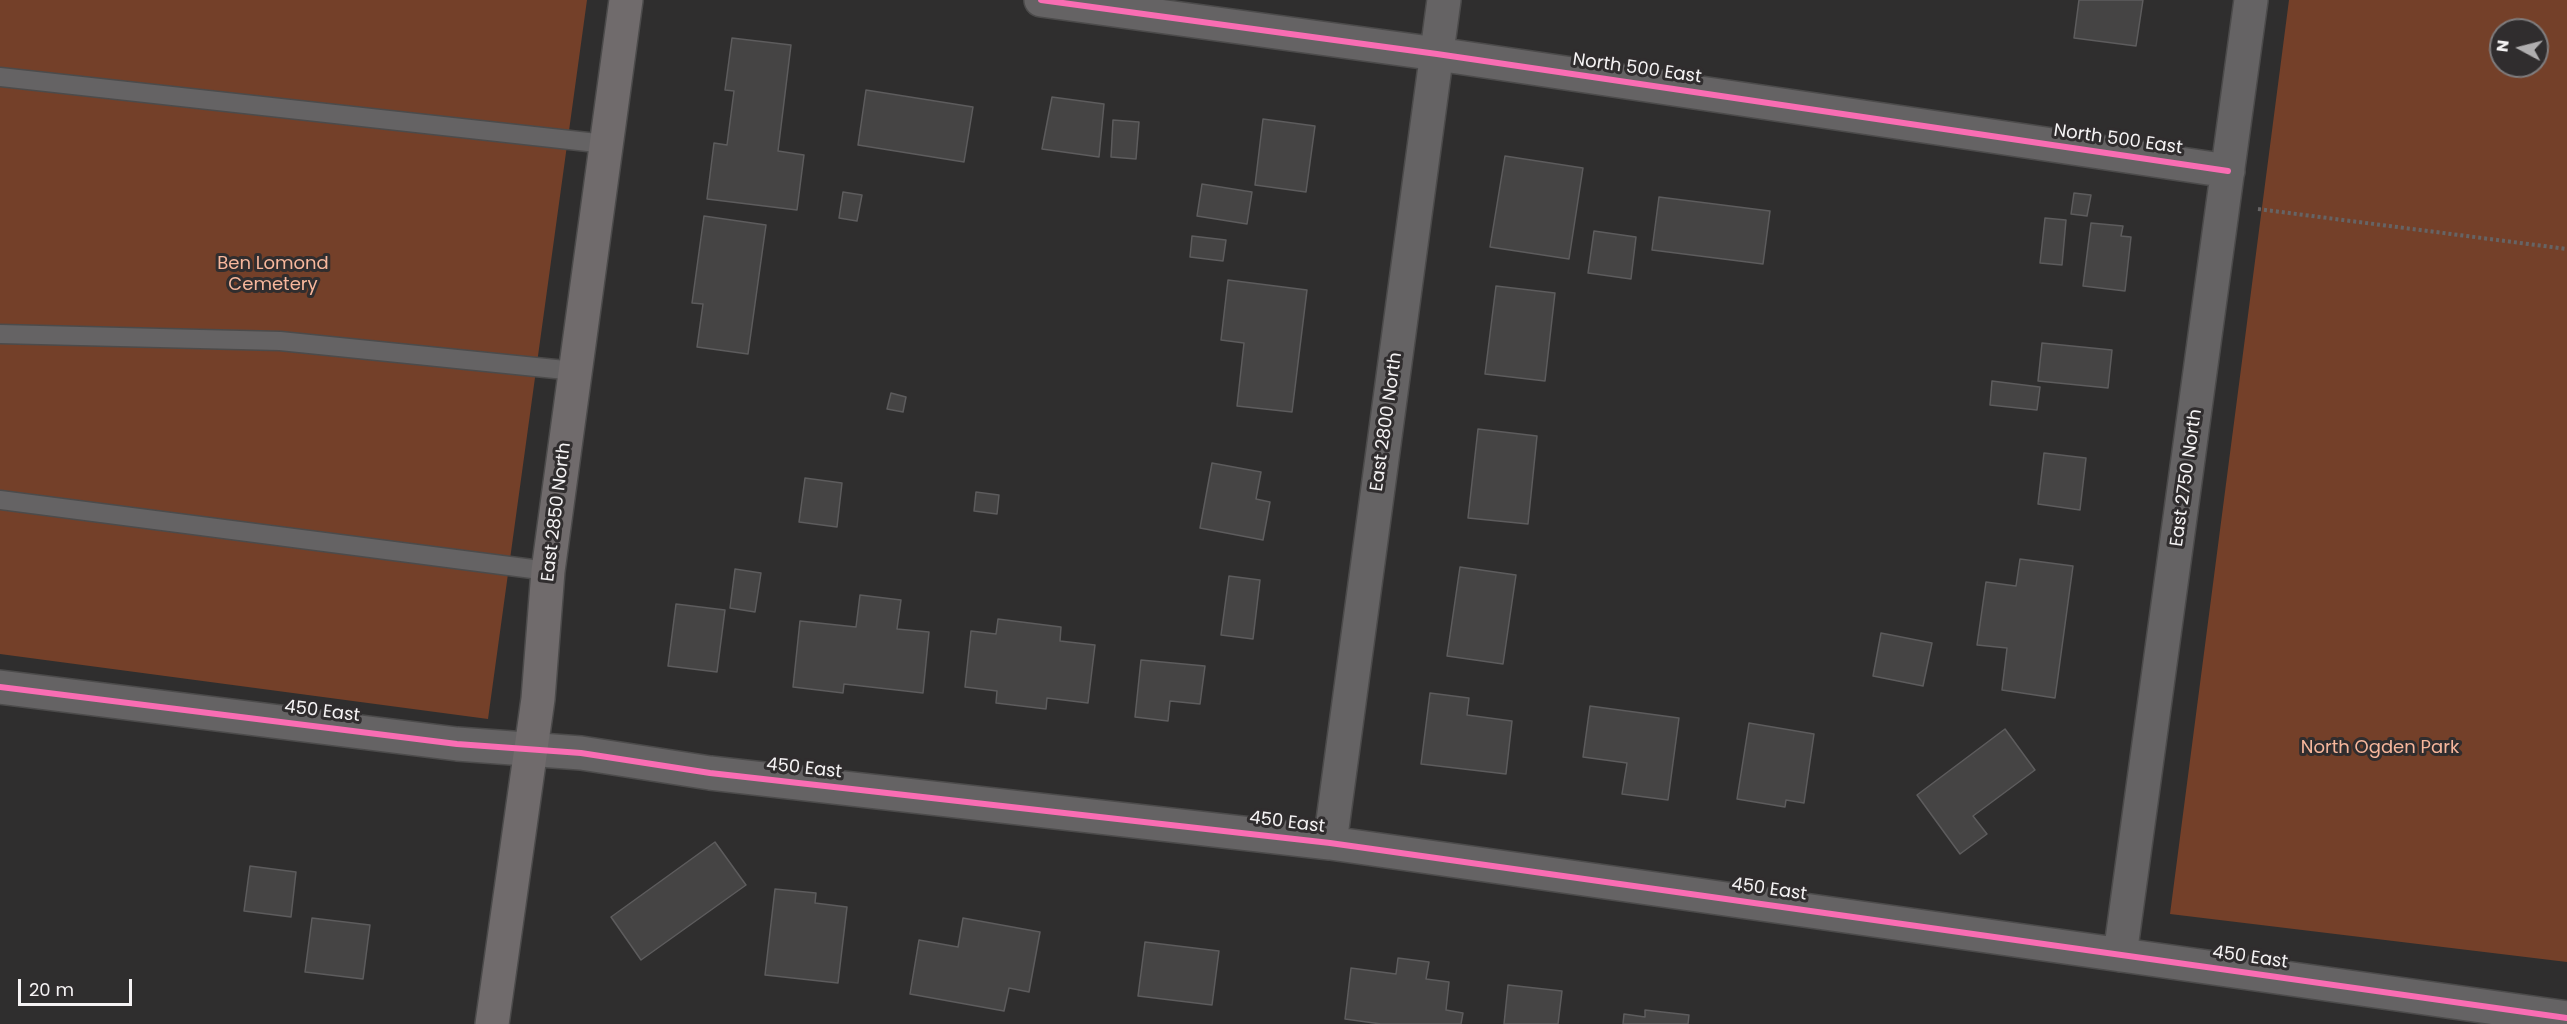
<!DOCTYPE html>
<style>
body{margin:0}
#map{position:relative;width:2567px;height:1024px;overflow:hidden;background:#2f2e2e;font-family:Poppins,sans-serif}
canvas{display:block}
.north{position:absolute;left:2489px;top:18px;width:60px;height:60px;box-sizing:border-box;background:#302d2e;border:2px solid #7f7c7d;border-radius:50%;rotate:277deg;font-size:16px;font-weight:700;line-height:24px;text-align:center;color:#f5f3f4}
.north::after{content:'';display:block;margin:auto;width:21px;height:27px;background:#b0aeaf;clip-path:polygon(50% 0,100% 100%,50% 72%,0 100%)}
.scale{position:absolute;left:18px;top:979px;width:114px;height:27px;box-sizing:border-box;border:3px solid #f5f3f4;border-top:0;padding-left:8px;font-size:18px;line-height:21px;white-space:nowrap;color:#f5f3f4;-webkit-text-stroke:4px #302d2e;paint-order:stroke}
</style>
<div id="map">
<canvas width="2567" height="1024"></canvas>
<div class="north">N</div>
<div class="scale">20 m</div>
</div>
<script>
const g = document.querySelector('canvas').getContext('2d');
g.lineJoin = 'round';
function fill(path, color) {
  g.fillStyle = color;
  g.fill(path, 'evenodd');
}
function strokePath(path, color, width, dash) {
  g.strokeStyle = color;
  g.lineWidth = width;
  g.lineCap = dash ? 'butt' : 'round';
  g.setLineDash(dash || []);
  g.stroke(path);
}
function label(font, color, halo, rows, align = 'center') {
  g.font = font + ' Poppins,sans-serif';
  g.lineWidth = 6;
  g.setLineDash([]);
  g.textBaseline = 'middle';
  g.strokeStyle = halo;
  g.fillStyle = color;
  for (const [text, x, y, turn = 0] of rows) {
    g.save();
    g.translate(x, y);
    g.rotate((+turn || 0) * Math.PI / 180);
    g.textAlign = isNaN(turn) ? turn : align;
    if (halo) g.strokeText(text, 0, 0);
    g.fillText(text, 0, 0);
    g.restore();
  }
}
fill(new Path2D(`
 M0,0H587L488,719L0,654Z
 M2289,0H2567V962L2170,914ZM2501,30H2537V66H2501Z`), '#744029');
const building = new Path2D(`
 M2079,0H2143L2136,46L2074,38Z
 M732,38L791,45L778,151L804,155L797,210L707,199L714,143L727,145L734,91L725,90Z
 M866,90L973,107L964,162L858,145Z
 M1052,97L1104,104L1099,157L1042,149Z
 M1263,119L1315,126L1306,192L1255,185Z
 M1113,120L1139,122L1136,159L1111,157Z
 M1505,156L1583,168L1569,259L1490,247Z
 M1202,184L1252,192L1247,224L1197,216Z
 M843,192L862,195L857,221L839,218Z
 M2074,193L2091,195L2087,216L2071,214Z
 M1659,197L1770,211L1763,264L1652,250Z
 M704,216L766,225L748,354L697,347L703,304L692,303Z
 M2045,218L2066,220L2062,265L2040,263Z
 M2091,223L2123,226L2121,236L2131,237L2125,291L2083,286Z
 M1594,231L1636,237L1631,279L1588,273Z
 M1192,236L1226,240L1223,261L1190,257Z
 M1228,280L1307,290L1292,412L1237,406L1244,343L1221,340Z
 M1496,286L1555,293L1545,381L1485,374Z
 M2042,343L2112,350L2108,388L2038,381Z
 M1992,381L2040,387L2037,410L1990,405Z
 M891,393L906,397L903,412L887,409Z
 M1478,429L1537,436L1528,524L1468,518Z
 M2044,453L2086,458L2080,510L2038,504Z
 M1212,463L1261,472L1256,499L1270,502L1263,540L1200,528Z
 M805,478L842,483L837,527L799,522Z
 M976,492L999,495L997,514L974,511Z
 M2020,559L2073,566L2055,698L2002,690L2007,648L1977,645L1986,582L2016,586Z
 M1460,567L1516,575L1503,664L1447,656Z
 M735,569L761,573L755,612L730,608Z
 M1229,576L1260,580L1253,639L1221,635Z
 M860,595L901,600L897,629L929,632L923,693L844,684L843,693L793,687L800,621L856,627Z
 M676,604L725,610L717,672L668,666Z
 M998,619L1061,627L1060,641L1095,645L1088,703L1047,698L1046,709L996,703L997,691L965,687L971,631L996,634Z
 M1881,633L1932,643L1923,686L1873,676Z
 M1141,660L1205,666L1200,704L1170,701L1168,721L1135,717Z
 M1430,693L1469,698L1467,715L1512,721L1506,774L1421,764Z
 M1590,706L1679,718L1668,800L1622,794L1627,763L1583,757Z
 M1749,723L1814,734L1804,803L1786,800L1785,807L1737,799Z
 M2005,729L2035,770L1973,816L1987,834L1960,854L1917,795Z
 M715,842L746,885L641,960L611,917Z
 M250,866L296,872L291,917L244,911Z
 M775,889L816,893L815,903L847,907L838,983L765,975Z
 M312,918L370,925L363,979L305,972Z
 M963,918L1040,932L1029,992L1009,988L1004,1011L910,994L919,940L958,947Z
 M1145,942L1219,951L1212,1005L1138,996Z
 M1398,958L1429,962L1426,979L1449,982L1446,1010L1463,1013L1461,1024H1381L1345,1019L1351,968L1396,974Z
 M1508,985L1562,991L1558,1024H1504Z
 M1645,1010L1689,1015L1688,1024H1623L1624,1014L1645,1017Z`);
fill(building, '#454444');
strokePath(building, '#5d5c5d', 1.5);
const lane = new Path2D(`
 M0,77L606,144
 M0,334L280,341L575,371
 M0,500L548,571`);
const street = new Path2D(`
 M1041,0L1437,54L2228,171
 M0,687L457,744L581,753L710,773L1330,843L2567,1018
 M1330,843L1444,0
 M2120,955L2251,0`);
const secondary = new Path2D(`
 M492,1024L538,699L548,571L626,0`);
strokePath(lane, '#4c4b4b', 21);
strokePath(street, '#4c4b4b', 36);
strokePath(secondary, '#4c4b4b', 36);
strokePath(new Path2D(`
 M2258,209L2567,249`), '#666465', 4, [3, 3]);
strokePath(lane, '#656364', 18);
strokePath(street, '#656364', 33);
strokePath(secondary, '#706b6c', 33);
strokePath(new Path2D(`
 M1041,0L1437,54L2228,171
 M0,687L457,744L581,753L710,773L1330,843L2567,1018`), '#f96db3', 6);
label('18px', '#f5f3f4', '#302d2e', [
 ["North 500 East",1637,69,8],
 ["North 500 East",2118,140,8],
 ["East 2800 North",1387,422,-82],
 ["East 2750 North",2187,478,-82],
 ["East 2850 North",557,512,-83],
 ["450 East",322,712,7],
 ["450 East",804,769,6],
 ["450 East",1287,823,7],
 ["450 East",1769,890,8],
 ["450 East",2250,958,8]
]);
label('18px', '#f7b79c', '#302d2e', [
 ["Ben Lomond",273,264],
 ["Cemetery",273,285],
 ["North Ogden Park",2380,748]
]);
</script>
